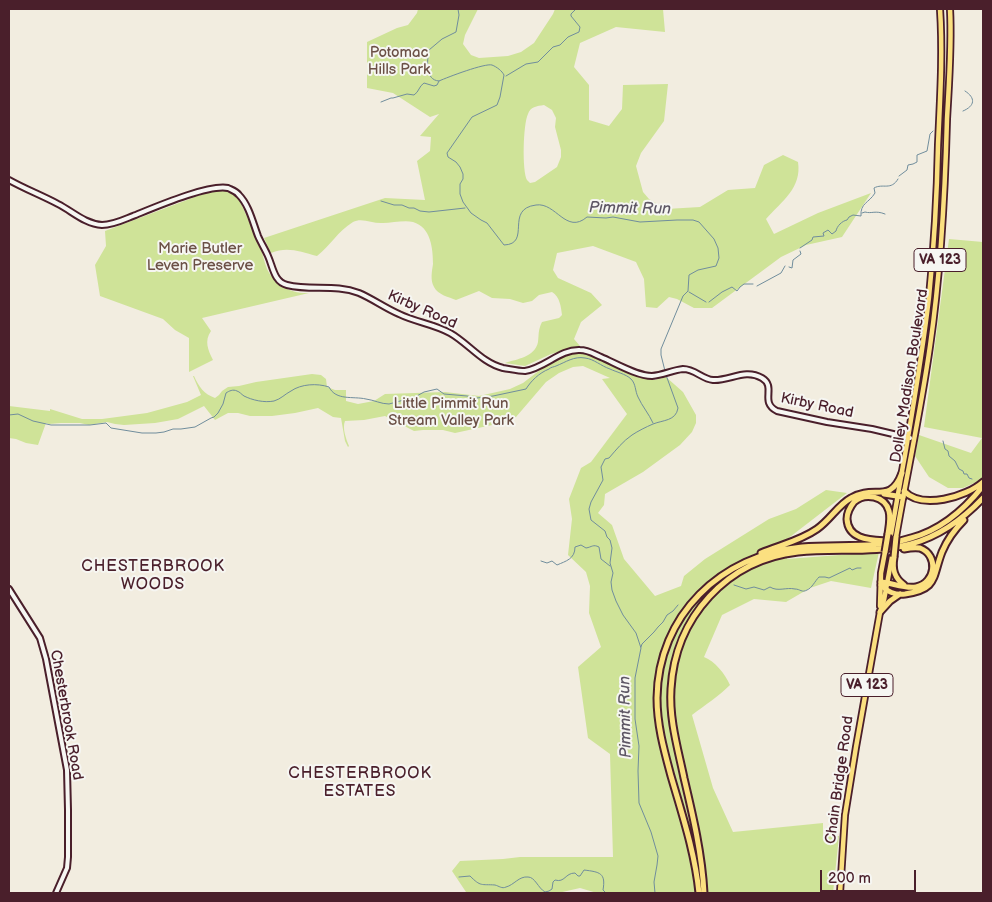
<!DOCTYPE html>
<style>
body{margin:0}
#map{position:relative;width:992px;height:902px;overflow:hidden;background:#f2ede0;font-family:"Balsamiq Sans",sans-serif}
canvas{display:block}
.frame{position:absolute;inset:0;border:10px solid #4a1f2b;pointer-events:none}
.scale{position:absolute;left:820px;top:870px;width:96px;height:22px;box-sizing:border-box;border:2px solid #4a1f2b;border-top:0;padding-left:6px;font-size:15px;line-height:18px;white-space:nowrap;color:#4a1f2b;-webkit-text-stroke:4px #f6f6f2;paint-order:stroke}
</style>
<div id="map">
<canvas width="992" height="902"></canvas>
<div class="frame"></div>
<div class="scale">200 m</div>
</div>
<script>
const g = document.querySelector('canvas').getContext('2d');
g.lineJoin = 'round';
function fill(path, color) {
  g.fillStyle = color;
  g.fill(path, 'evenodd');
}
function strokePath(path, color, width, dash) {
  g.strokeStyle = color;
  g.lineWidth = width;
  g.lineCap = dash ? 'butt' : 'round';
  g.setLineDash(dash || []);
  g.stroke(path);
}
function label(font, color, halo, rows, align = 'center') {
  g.font = font + ' "Balsamiq Sans",sans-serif';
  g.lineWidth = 4;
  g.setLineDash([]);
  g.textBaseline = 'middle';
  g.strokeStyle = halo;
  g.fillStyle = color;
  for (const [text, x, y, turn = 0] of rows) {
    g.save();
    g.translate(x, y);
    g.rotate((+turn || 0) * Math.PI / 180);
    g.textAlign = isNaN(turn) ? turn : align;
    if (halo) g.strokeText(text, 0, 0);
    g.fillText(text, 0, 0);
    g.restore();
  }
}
fill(new Path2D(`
 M418,9H478L465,35L463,44L471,55L479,58L508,56L521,52L534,43L553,14L555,9H663L665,32L616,27L580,43L574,67L589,85V120L609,126L622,109L623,85L668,84L664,121L641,153L636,166L643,192L649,199L666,209L700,207L728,190L755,188L764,165L783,155L798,162C802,188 782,201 766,219L774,234L818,213L871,193L842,237L806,245L781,257L712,308H694L677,299L669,297L657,308L646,307L644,279L636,262L593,246L557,253L553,270L558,278L591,293L602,305L581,322L574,339L580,346L551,354L525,366L505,363C517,359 535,357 538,342C539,334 538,330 542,322L559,318L562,315C561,307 560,297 552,292L539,295L532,301L523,303L510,299L492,298L479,291L456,300C449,297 438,295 434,287C430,280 432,271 433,264C433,249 431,227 413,222C404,220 392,223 383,223C373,224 362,217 353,222C338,231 330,246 317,256C300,252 288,246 271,253L264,238L385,198L425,200L417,161L430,151L431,137L420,136L439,114L430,117L393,93L367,88V42L397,28L408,25L417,13ZM544,105L552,110L556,118L555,127L561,150V157L557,167L535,182L530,183C529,182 528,181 527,180C522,171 523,124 528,114C530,107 537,106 544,105Z
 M943,123L945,125L942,189L939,188L938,187L940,126L941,124Z
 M216,189C226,190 233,191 239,199C246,215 253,230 260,246C263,254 264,262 267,269C275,285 291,294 309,293L202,318L211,331C204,341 208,350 213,360L189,372V338L175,330L163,319L100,296L95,265L106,246L105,231Z
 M942,196L943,197L938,264L935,265L934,264L938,198Z
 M949,239L983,242V479L963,488H948L929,477L915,456L919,435L971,453L982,438L924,427Z
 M935,272L937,274L928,350H925L933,273Z
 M576,351L591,354L638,377L655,380L666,377L683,392L696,415V423L692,432L680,445L643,472L605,494L604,505L598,513L612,525L624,559L655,596L681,586L684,576L705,559L769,519L796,509L826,490L847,493L786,540L787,559L879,552L871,588L831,581L810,588L786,602L754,599L722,615L704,657C715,661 725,674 730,685C719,696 705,705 692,715L713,788L733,832L823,823V836H839L833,893H597L580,888L558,893L466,892L452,871L460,861L503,859L520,857H613L610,754L588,738L578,667L601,647L589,613L590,586L586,572L568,555L572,519L569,499L581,468L591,462L627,414L602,379L610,378L583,366L573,367L559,373L546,382L516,417L506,422L455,433L443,430H423L414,431L385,416L364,420L345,421C342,428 346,439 349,446L348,447L345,441L341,418L333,417L318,408L295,413L272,416H250L238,413H228L215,420L204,406L178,419L155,423L124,425L115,424L107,422L89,425L80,423H61L49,424L46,423L38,445L26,443L16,439L9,438V406L50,411V409L82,419H102L147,413L187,402L201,395L193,376H194C199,387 204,394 215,398L219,395L222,391L228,387L239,386L256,382L312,374L321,375L326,379L327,387L335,390H346V401L358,404L374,401L385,394L445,392L479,396L510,389L523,383L549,363L566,354Z
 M924,358L926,360L915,427L914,431L911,432L923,359Z`), '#cfe398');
strokePath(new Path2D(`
 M458,9L459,15L456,32L442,39L429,50C427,61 425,80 439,81C448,77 485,63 492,65C497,67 502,71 504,75L500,97L497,105L472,117L447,153L448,157L456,162L460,167L463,174V179L460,184V194L463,202L471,213L481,220L487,223L504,245C532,244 504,209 536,205C556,202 566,235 587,217L606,218L613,217L640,222L677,220H693L699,222L714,239L718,248L719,258L716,266L698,270L689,275L688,291L683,296L661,349V355L665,371
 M506,76L526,64L538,62L553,47L560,45L568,37L579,32L580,27L571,16V14L576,9
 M381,102L391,98H393L407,94L414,95C419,92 419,86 424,83L434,86L437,85L439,81
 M963,111C975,106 976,98 965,91
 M899,176L907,170L908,165L913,164L917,162V155L927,151L930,134L933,131
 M381,201L394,205H402L409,208H414L420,211L429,212L465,208
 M862,213L865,212C872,214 875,210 885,214
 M800,248L812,240L813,237L824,236L823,233L828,230L832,234L836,231C837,226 842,221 847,220L849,217L853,215L861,216C860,203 869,203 875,193L874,188C883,183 891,191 898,179
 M789,267L792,268L793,260L801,254L800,251
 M757,286L781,273L785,266
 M689,292L706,302
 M709,302L722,292L732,287L737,291L740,287L744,284H753
 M9,415L18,414L33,421L51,425H90L106,423L111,428L142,433H156L164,432L173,429H181L195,427L211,418L214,417L218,413L223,404L226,393C229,391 233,389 237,391C240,392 241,394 244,396C252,400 264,403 274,401C281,399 285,394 291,391C301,384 317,383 329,387C336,401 353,396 366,399C374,400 381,404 389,404L415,397L424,392L437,389L444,394L467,396L477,398L493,396L526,389C531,381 539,373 549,369C551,367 554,367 556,366C566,362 574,356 585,358C594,359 601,366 610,369C616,372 626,374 631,379C636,384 635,391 638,397C642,406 649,414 653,423
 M943,441L945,449L948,451L949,456L955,461L959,469L963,471L964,474H967L969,478L972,479
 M541,561L547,563L552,561L557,565C566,561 575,559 575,547L581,545L586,548C592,547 593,544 599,547L601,559L610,566
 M734,585L746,589L754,587L764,590L770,587C778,592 786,587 795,589C800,589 802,593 807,590C812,588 815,581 819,577H825L829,578L850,568L852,570L857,568H861
 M641,647L642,644L654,632L658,627L663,622L667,615L673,611L678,605
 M459,877L470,876C481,887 481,884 495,885C499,886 502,889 506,887C514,885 519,876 528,877C535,877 538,888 545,892L549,891L552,889L553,882L555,880C565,883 565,873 575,873L578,876H580L584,870C600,872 606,873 603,890L606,893
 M655,893L654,882L657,865L658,856L651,832L639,803L638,771L639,746L635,719V678L641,648L636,633L623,615L616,601L612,590L611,582L613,573L610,563L612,548L610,540L607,537L605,531L591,520L589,509L591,502L603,480L601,467L605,459L609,458C616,450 623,441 632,435C638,431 646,427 653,424C663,420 676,421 678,408L666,375`), '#708d9c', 1);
const secondary = new Path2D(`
 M9,180C25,189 41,195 58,204C72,211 85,224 102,225C113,225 123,220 133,216C153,208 208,184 228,188C232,190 236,191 239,195C249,205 253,223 258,236C261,243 265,249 268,256C273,267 274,282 287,285C311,291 335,284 359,293C373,299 385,308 399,314C415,322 434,324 450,333C468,343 482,363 503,368C510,369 518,371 525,371C545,368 560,349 580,350C588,350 594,354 601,357C615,363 637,376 652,376C663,375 673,370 683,369C695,369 702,379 713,380C730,381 745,368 762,378C777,387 759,402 777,411L827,422L872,429L910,438
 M9,589L40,638L46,659L67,770L68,810V857L67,868L56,893`);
const primary = new Path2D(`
 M891,534C896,507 900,481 905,455C914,402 923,350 929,297C934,247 937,196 938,145C940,100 943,54 940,9
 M896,537C907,473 921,410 930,346C941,271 945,195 947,119C949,82 952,45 950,9
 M880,606L881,573L885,552
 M840,893L845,815L856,747L880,612L884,600L892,557`);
const highway = new Path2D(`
 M904,491C922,510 966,497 983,482
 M884,494L903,497
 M886,541C871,540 848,540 847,519C847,513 850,507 854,502C865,492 885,496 889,511C891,518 889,527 888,534
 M761,553C780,545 800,541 817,529C830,520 838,505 851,498C874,484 890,505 902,473
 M894,557C892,569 894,578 904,585
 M881,582C892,583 905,589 916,587C936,583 939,555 920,548C914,547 909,548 904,549
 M881,585C888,592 894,595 905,594C938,589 932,578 942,552C947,540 955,529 964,520
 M880,612L890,601L900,594
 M699,893C695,853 682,814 671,776C664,750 657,725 657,698C658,615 721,555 802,547C838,544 876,549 911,538C941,530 964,510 983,486
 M704,893C702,854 693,816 684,778C678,749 669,719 671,689C675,617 727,560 798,552C836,548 874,554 911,544C940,536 963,519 983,498`);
strokePath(secondary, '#4a1f2b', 8);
strokePath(primary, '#4a1f2b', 8);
strokePath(highway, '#4a1f2b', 9);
strokePath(secondary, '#f6f6f2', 4);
strokePath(primary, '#fbe080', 4.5);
strokePath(highway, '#fbe080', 5);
const highwayBridge = new Path2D(`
 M885,552L888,534
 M894,557L896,537`);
strokePath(highwayBridge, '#4a1f2b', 9, []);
strokePath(highwayBridge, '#fbe080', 5);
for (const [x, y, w] of [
 [940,260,52],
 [867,685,52]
]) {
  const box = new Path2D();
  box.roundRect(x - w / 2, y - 11.5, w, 23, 4);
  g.fillStyle = '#f6f6f2';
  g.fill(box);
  strokePath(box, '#4a1f2b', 1);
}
label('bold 14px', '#4a1f2b', null, [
 ["VA 123",940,260],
 ["VA 123",867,685]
]);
label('15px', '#6b5046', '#f6f6f2', [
 ["Potomac",399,53],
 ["Hills Park",399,70],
 ["Marie Butler",200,249],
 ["Leven Preserve",200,266],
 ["Little Pimmit Run",451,404],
 ["Stream Valley Park",451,421]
]);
label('15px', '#4a1f2b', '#f6f6f2', [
 ["Kirby Road",422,310,24],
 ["Dolley Madison Boulevard",910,376,-81],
 ["Kirby Road",817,406,12],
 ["Chesterbrook Road",66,715,80],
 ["Chain Bridge Road",840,780,-82]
]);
label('italic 16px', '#5d5664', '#f6f6f2', [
 ["Pimmit Run",630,209,1],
 ["Pimmit Run",626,717,-91]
]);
g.letterSpacing = '1px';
label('16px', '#4a1f2b', '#f6f6f2', [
 ["CHESTERBROOK",153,567],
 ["WOODS",153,585],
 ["CHESTERBROOK",360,774],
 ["ESTATES",360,792]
]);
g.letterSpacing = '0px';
</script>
